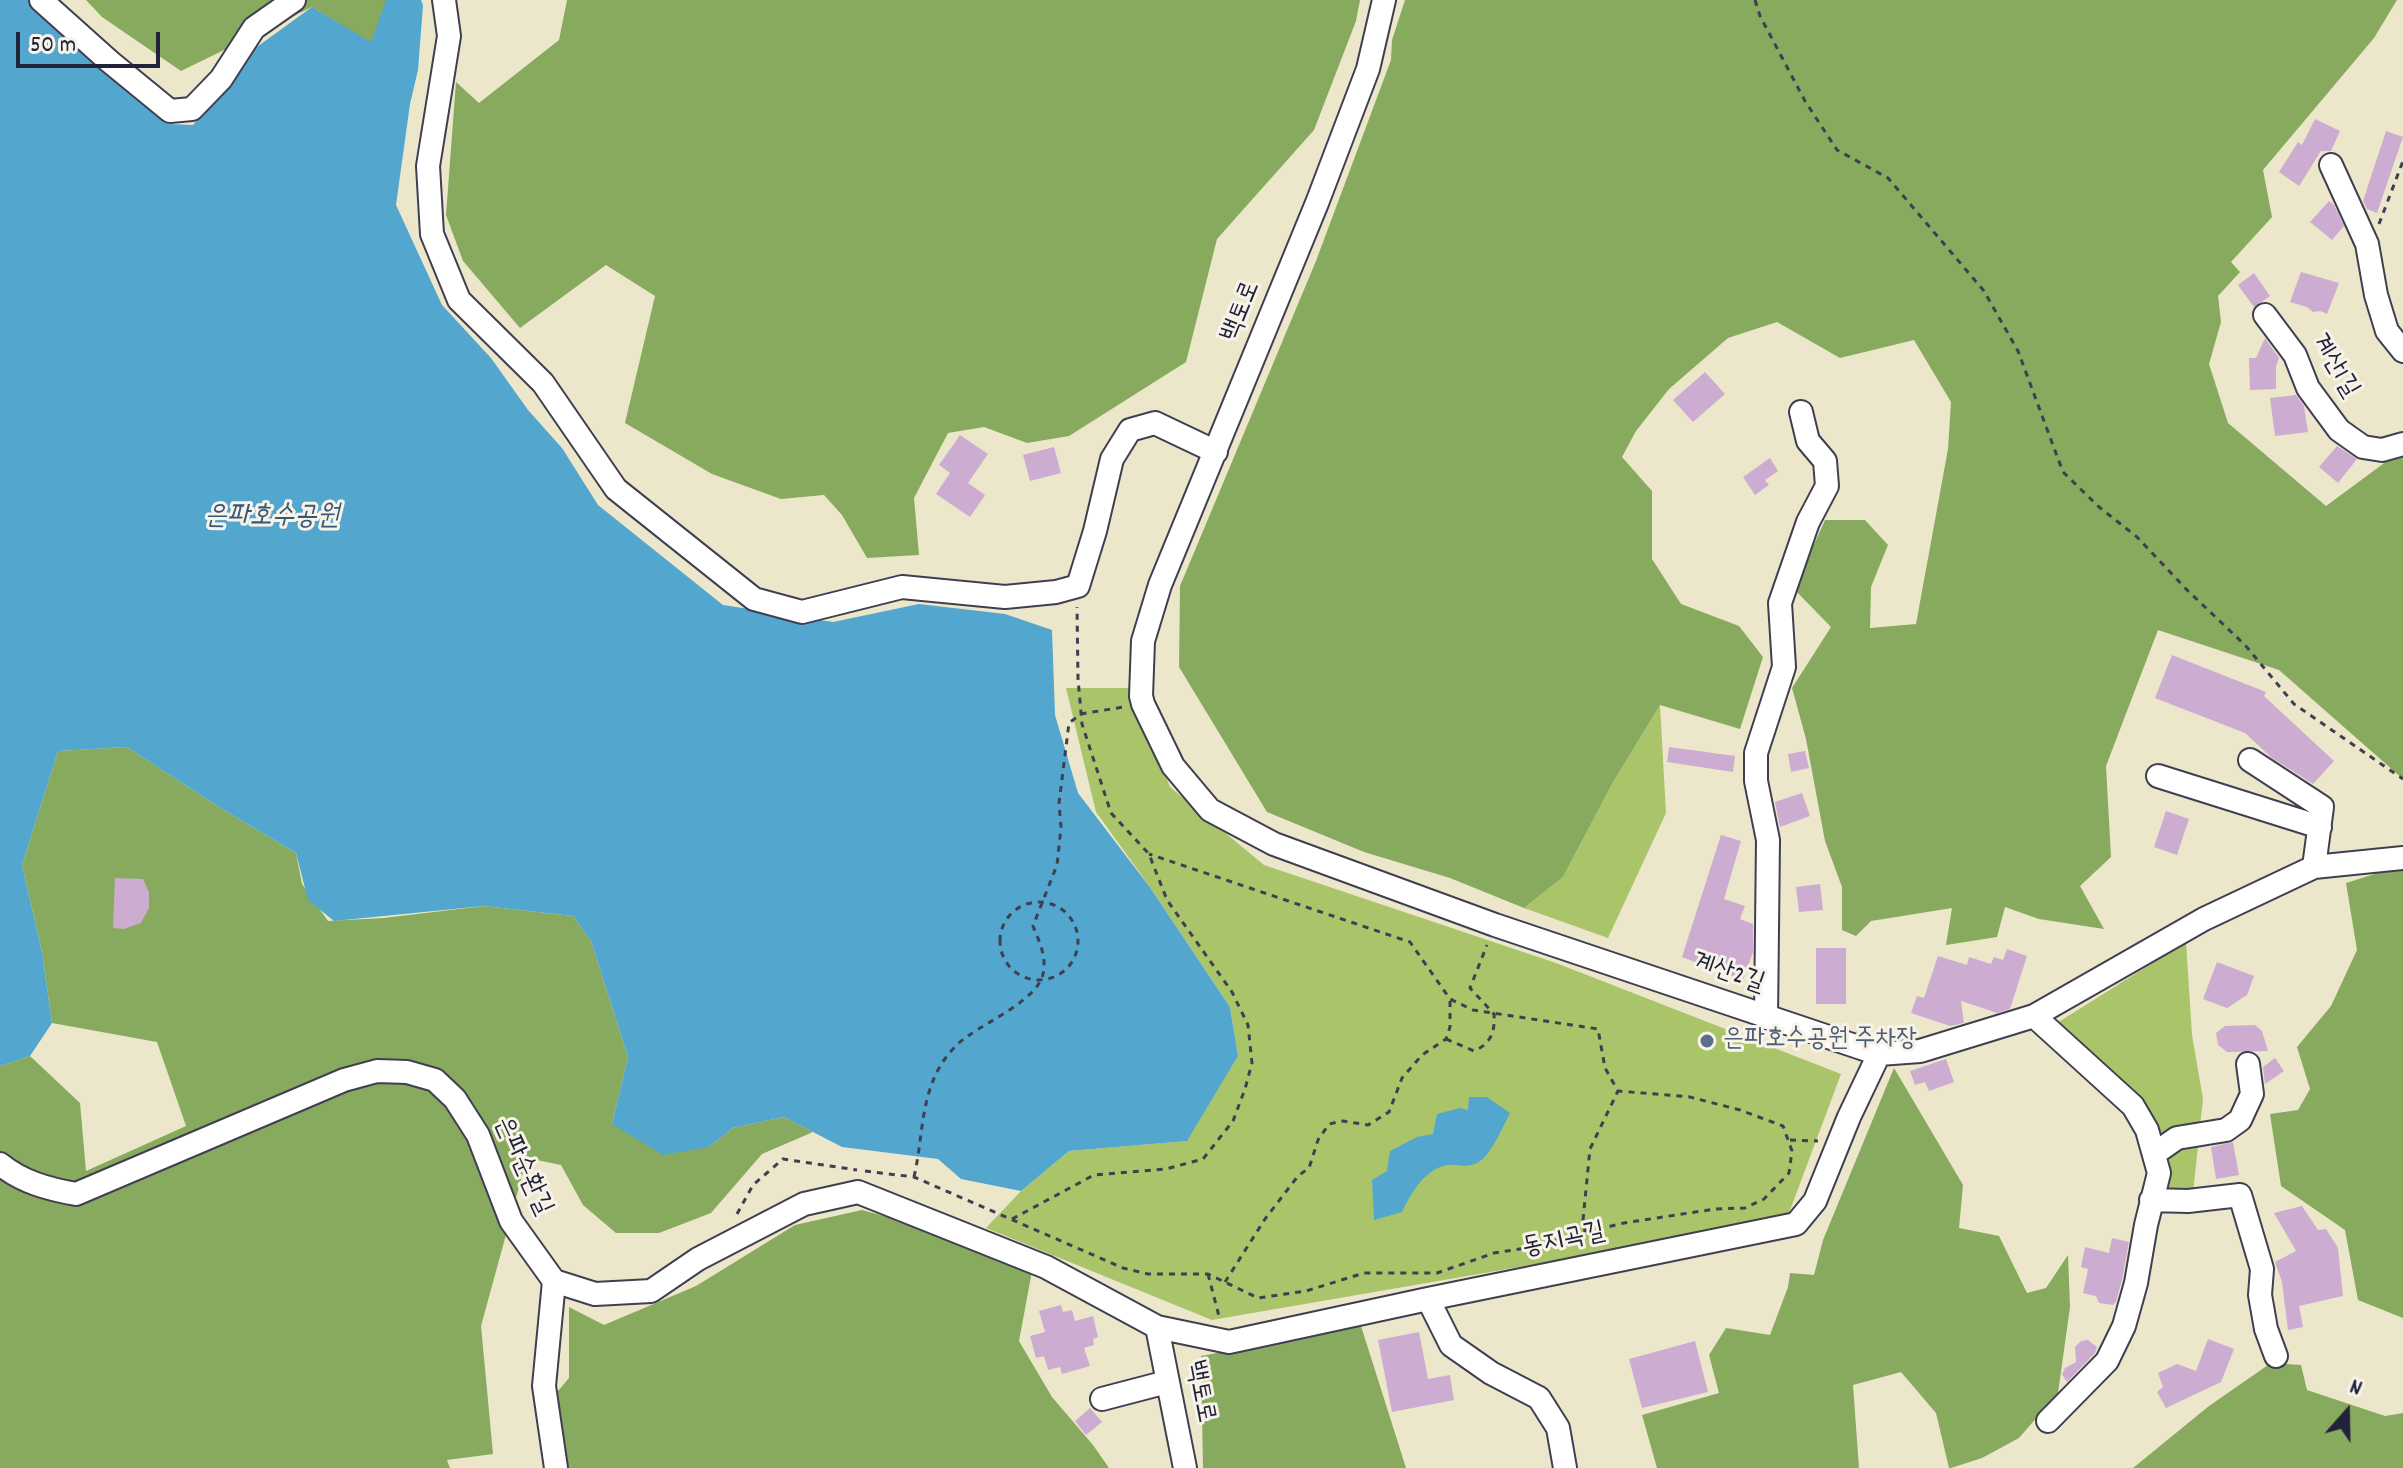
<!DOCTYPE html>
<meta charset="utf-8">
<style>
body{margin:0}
#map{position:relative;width:2403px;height:1468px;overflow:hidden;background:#ece6cb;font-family:Dekko,sans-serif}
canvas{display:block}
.north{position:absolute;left:2307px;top:1372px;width:80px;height:80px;-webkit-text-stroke:6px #f7f3e8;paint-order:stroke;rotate:20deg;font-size:22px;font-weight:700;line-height:32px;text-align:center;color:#22223b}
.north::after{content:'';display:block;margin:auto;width:28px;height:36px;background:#22223b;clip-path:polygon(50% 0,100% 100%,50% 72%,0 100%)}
.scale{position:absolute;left:16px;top:32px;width:144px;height:36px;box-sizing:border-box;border:4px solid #22223b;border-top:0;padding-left:10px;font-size:24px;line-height:28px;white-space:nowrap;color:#22223b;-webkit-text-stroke:6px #f7f3e8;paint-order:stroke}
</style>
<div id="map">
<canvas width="2403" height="1468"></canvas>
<div class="north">N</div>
<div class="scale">50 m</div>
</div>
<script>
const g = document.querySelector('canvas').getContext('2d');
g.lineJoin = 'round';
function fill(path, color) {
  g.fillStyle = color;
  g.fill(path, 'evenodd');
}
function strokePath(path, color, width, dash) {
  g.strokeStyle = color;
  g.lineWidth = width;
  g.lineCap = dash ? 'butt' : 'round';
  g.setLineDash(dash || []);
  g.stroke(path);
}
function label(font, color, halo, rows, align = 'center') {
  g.font = font + ' Dekko,"Poor Story",sans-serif';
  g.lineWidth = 6;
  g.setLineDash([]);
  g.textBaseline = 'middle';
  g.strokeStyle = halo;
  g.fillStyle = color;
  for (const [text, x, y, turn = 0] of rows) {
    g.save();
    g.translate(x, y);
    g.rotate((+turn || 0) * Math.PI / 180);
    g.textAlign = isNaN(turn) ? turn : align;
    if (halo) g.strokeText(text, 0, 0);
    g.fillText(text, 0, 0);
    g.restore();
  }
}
fill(new Path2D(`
 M1066,688H1131L1170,787L1264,865L1556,963L1841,1074L1786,1221L1212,1320L986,1228L1021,1191L1069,1151L1186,1141L1238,1056L1230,1007L1145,880L1096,812Z
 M1660,705L1666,813L1608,938L1524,908L1563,877L1612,784Z
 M2186,942L2192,1035L2203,1099L2193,1193L2163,1195L2165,1167L2157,1122L2057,1023Z`), '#aac46a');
fill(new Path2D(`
 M86,0H392L371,43L312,7L181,71L102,17Z
 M567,0H1360L1356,21L1314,130L1217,239L1186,362L1069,436L1027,443L984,427L948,433L914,498L919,555L867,558L842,515L824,495L781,499L712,474L625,423L655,296L606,265L520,328L463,261L446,215L456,82L479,103L559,40Z
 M1405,0H2397L2374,38L2263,170L2272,217L2231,262L2240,272L2218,296L2221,322L2209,364L2228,423L2326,506L2387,461L2403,454V779L2279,670L2158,630L2106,766L2111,857L2080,886L2104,929L2039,919L2005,907L1997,937L1946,945L1952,908L1871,921L1856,936L1842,930V887L1825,841L1806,739L1792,688L1831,627L1794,589L1825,520H1865L1888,545L1871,587L1870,628L1916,624L1948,449L1951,402L1914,340L1840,358L1777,322L1728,338L1669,389L1636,431L1622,457L1652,491V559L1681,604L1739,626L1763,657L1740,729L1660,705L1612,784L1563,877L1524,908L1450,878L1364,852L1267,812L1179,667L1180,586L1316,261L1391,60L1392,40Z
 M127,747L219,807L296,853L302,884L328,921L383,918L484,906L573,916L591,941L628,1057L612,1124L709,1147L733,1128L784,1117L813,1132L762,1154L711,1213L659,1233H616L583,1205L561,1165L527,1158L481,1326L493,1454L447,1460L450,1468H0V1066L30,1056L80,1103L86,1171L186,1126L157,1042L52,1023L42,952L22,865L58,751Z
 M2403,865V1318L2358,1300L2345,1230L2281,1186L2270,1114L2298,1110L2310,1089L2297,1047L2331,1006L2357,950L2346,883Z
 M1894,1068L1963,1185L1959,1228L1999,1236L2027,1293L2046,1288L2068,1255L2070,1307L2058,1393L2019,1438L1982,1458L1951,1468H1949L1936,1413L1901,1372L1853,1385L1859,1468H1657L1642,1415L1719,1393L1709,1355L1726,1328L1770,1335L1788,1287L1790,1273L1814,1275L1823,1240Z
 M862,1210L917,1225L974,1250L1032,1271L1019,1341L1052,1397L1093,1445L1109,1468H548L547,1463L558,1391L569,1378V1307L604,1325L696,1286L795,1225Z
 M1361,1326L1406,1468H1203L1201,1356Z
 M2271,1363L2301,1365L2307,1390L2385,1416L2403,1413V1468H2133L2209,1406Z`), '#87aa5e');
fill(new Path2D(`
 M0,0H31L114,77L169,124L193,125L254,49L312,7L371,42L386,0H421L423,5L418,70L410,104L396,205L442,305L491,358L528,410L562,448L598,505L723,605L833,622L919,604L1005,614L1052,630L1055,715L1078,793L1149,886L1230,1007L1238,1056L1187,1141L1069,1151L1021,1191L961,1179L938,1159L842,1147L784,1117L733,1128L709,1147L663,1155L612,1124L628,1057L591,941L573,916L484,906L334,921L308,900L296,853L219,807L127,747L58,751L22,865L42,952L52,1023L30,1056L0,1066Z
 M1469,1097H1487L1510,1113C1504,1125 1491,1154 1480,1161C1472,1167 1464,1166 1456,1165C1429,1162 1412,1191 1402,1212L1374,1220L1372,1180L1387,1171L1390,1151L1417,1137L1433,1134L1437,1114L1460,1108L1468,1110Z`), '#53a6ce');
fill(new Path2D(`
 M2315,119L2340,131L2331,151H2321L2299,186L2279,172L2298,142L2302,145Z
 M2386,131L2403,137L2377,213L2367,209L2363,201Z
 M2329,201L2334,205L2344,226L2332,240L2310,222Z
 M2301,272L2339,283L2327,314L2320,311L2313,312L2307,307L2290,302Z
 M2254,273L2270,296L2254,307L2238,285Z
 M2265,338L2279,358L2276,366V389L2250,390L2249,358H2256Z
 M1705,372L1725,394L1693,422L1673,400Z
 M2296,395L2304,406L2308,432L2275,436L2270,398Z
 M960,435L988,454L968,483L985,495L970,517L936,494L950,473L939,465Z
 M2337,446L2357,459L2338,483L2319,467Z
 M1054,447L1061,473L1030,481L1023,455Z
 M1770,458L1778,471L1765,480L1769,485L1755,495L1743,477Z
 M2172,655L2266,692L2264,696L2334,761L2313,784L2272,758L2245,733L2155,698Z
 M1669,747L1735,756L1733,772L1667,762Z
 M1805,751L1809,768L1791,772L1788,754Z
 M1802,793L1810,816L1780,827L1775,802Z
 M2166,811L2189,819L2177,855L2154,847Z
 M1721,835L1741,841L1724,899L1745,906L1740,919L1753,924V952L1743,980L1682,957Z
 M115,878L143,879L149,892V908L141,923L124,929L113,928Z
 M1820,884L1823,910L1799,912L1796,887Z
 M1816,948H1846V1004H1816Z
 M2007,949L2027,956L2010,1009L1997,1013L1961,1001L1964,1023L1950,1026L1911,1013L1917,996L1924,998L1938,956L1967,965L1969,957L1991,964L1994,957L2003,960Z
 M2217,962L2254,976L2247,995L2227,1008L2203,999Z
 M2255,1025L2262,1031L2268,1051L2227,1052L2218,1045L2216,1033L2225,1026Z
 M2275,1058L2284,1071L2265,1084L2263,1067Z
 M1946,1059L1954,1082L1929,1091L1925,1082L1915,1085L1910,1071Z
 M2233,1142L2239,1175L2216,1179L2211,1147Z
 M2302,1206L2318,1230L2326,1229L2338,1248L2343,1296L2299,1306L2303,1327L2288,1330L2282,1282L2275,1262L2296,1251L2274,1213Z
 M2112,1238L2129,1242L2122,1280L2116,1302L2113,1305L2099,1303L2096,1296L2083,1293L2088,1269L2081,1267L2085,1247L2109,1253Z
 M1061,1305L1063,1312L1072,1310L1075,1321L1093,1316L1098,1337L1093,1339L1094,1345L1084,1348L1090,1366L1062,1374L1060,1367L1048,1370L1044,1356L1036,1358L1030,1336L1045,1332L1039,1311Z
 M1419,1332L1428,1379L1450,1375L1454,1400L1392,1412L1378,1340Z
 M2208,1339L2234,1349L2221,1382L2166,1408L2157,1392L2163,1387L2158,1373L2177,1364L2196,1371Z
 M2088,1340L2097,1347L2095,1353L2067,1382L2062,1374L2065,1368L2076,1362L2075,1347L2081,1341Z
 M1695,1341L1708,1392L1642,1408L1629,1359Z
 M1090,1408L1102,1422L1086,1435L1075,1421Z`), '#cdacd2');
const minor = new Path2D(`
 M41,0L109,61L170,111L192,109L221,79L254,28L294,0
 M444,0L449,36L428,166L432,234L459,300L543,383L616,489L754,599L802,612L902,587L1005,597L1056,592L1078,586L1095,531L1112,459L1130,430L1155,423L1216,452
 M1384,0L1368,69L1317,203L1160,585L1143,641L1141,696L1143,704L1173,766L1210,810L1274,844L1495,925L1879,1054L1920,1051L2034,1016L2204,919L2314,867L2403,858
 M2331,165L2367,244L2376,295L2387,331L2403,351
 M2265,315L2295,355L2308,388L2339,430L2363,447L2382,450L2403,444
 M2250,760L2322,807L2314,867
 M2158,776L2320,827
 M2034,1016L2133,1106L2147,1130L2159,1173L2146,1225L2136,1283L2124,1326L2107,1361L2048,1421
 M1766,1018L1768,840L1756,781V753L1784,667L1780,603L1808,522L1827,486L1825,461L1808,441L1801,412
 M2154,1154L2177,1138L2226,1130L2240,1120L2252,1094L2248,1064
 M0,1164C22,1182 48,1189 76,1194L344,1080L377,1071L407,1072L435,1080L455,1099L478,1135L511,1221L554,1281L595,1294L651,1291L698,1259L804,1204L858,1192L1046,1267L1157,1327L1229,1342L1428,1299L1796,1224L1815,1201L1849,1117L1879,1054
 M2151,1200L2188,1201L2240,1195L2262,1269L2260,1295L2266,1329L2276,1356
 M554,1281L544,1386L556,1468
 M1428,1299L1451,1345L1491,1373L1539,1398L1558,1428L1565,1468
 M1157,1327L1185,1468
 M1102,1399L1167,1382`);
strokePath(minor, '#403f51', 26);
strokePath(new Path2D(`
 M1755,0L1760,16L1805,101L1837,150L1888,178L1984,291L2018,351L2063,472L2099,507L2137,537L2188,591L2245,645L2294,704L2403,779
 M2379,224L2403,161
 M1000 941a39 39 0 1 1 78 0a39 39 0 1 1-78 0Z
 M1446,1039L1474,1051C1492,1043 1495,1031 1494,1014L1470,988L1487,945
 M1790,1140L1818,1141
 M865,1171L914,1177L1123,1268L1148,1274H1208L1258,1298L1306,1291L1364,1273H1437L1494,1253L1539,1246L1574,1235L1624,1223L1715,1209L1745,1208L1764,1199L1789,1173L1792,1151L1783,1126L1740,1110L1690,1097L1618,1091L1605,1068L1598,1029L1473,1010L1450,999L1410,942L1149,854
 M914,1177C923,1139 920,1098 942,1063C948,1054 958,1042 968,1036C988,1021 1037,1000 1043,974C1047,957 1039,941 1033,926L1057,865L1061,827L1059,803L1069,723L1081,714L1123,707
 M737,1214L753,1185L783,1159L857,1170
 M1012,1219L1094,1175L1166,1169L1203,1159L1233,1121L1245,1089L1252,1063L1248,1025L1232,992L1167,900L1149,854L1111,813L1082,724L1078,679L1077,607
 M1585,1232L1583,1220L1590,1149L1618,1091
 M1208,1274L1220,1320
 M1225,1282L1265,1219L1298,1176L1309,1168L1318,1140L1329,1124L1343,1121L1368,1125L1389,1112L1402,1078L1422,1055L1446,1039L1450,1027V999`), '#403f51', 3, [6, 6]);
strokePath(minor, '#fff', 22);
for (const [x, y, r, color] of [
 [1707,1041,8,"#5c6f8a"]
]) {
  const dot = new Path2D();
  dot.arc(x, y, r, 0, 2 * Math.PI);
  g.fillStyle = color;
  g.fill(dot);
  strokePath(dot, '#f7f3e8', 3);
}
label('26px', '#22223b', '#f7f3e8', [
 ["백토로",1243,312,-68],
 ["계산1길",2333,367,59],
 ["계산2길",1728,975,19],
 ["은파순환길",521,1167,65],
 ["동지곡길",1564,1242,-12],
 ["백토로",1198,1392,79]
]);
label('26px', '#4e5e75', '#f7f3e8', [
 ["은파호수공원 주차장",1723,1041]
], 'left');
label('italic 28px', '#365776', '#f7f3e8', [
 ["은파호수공원",272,519]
]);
</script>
